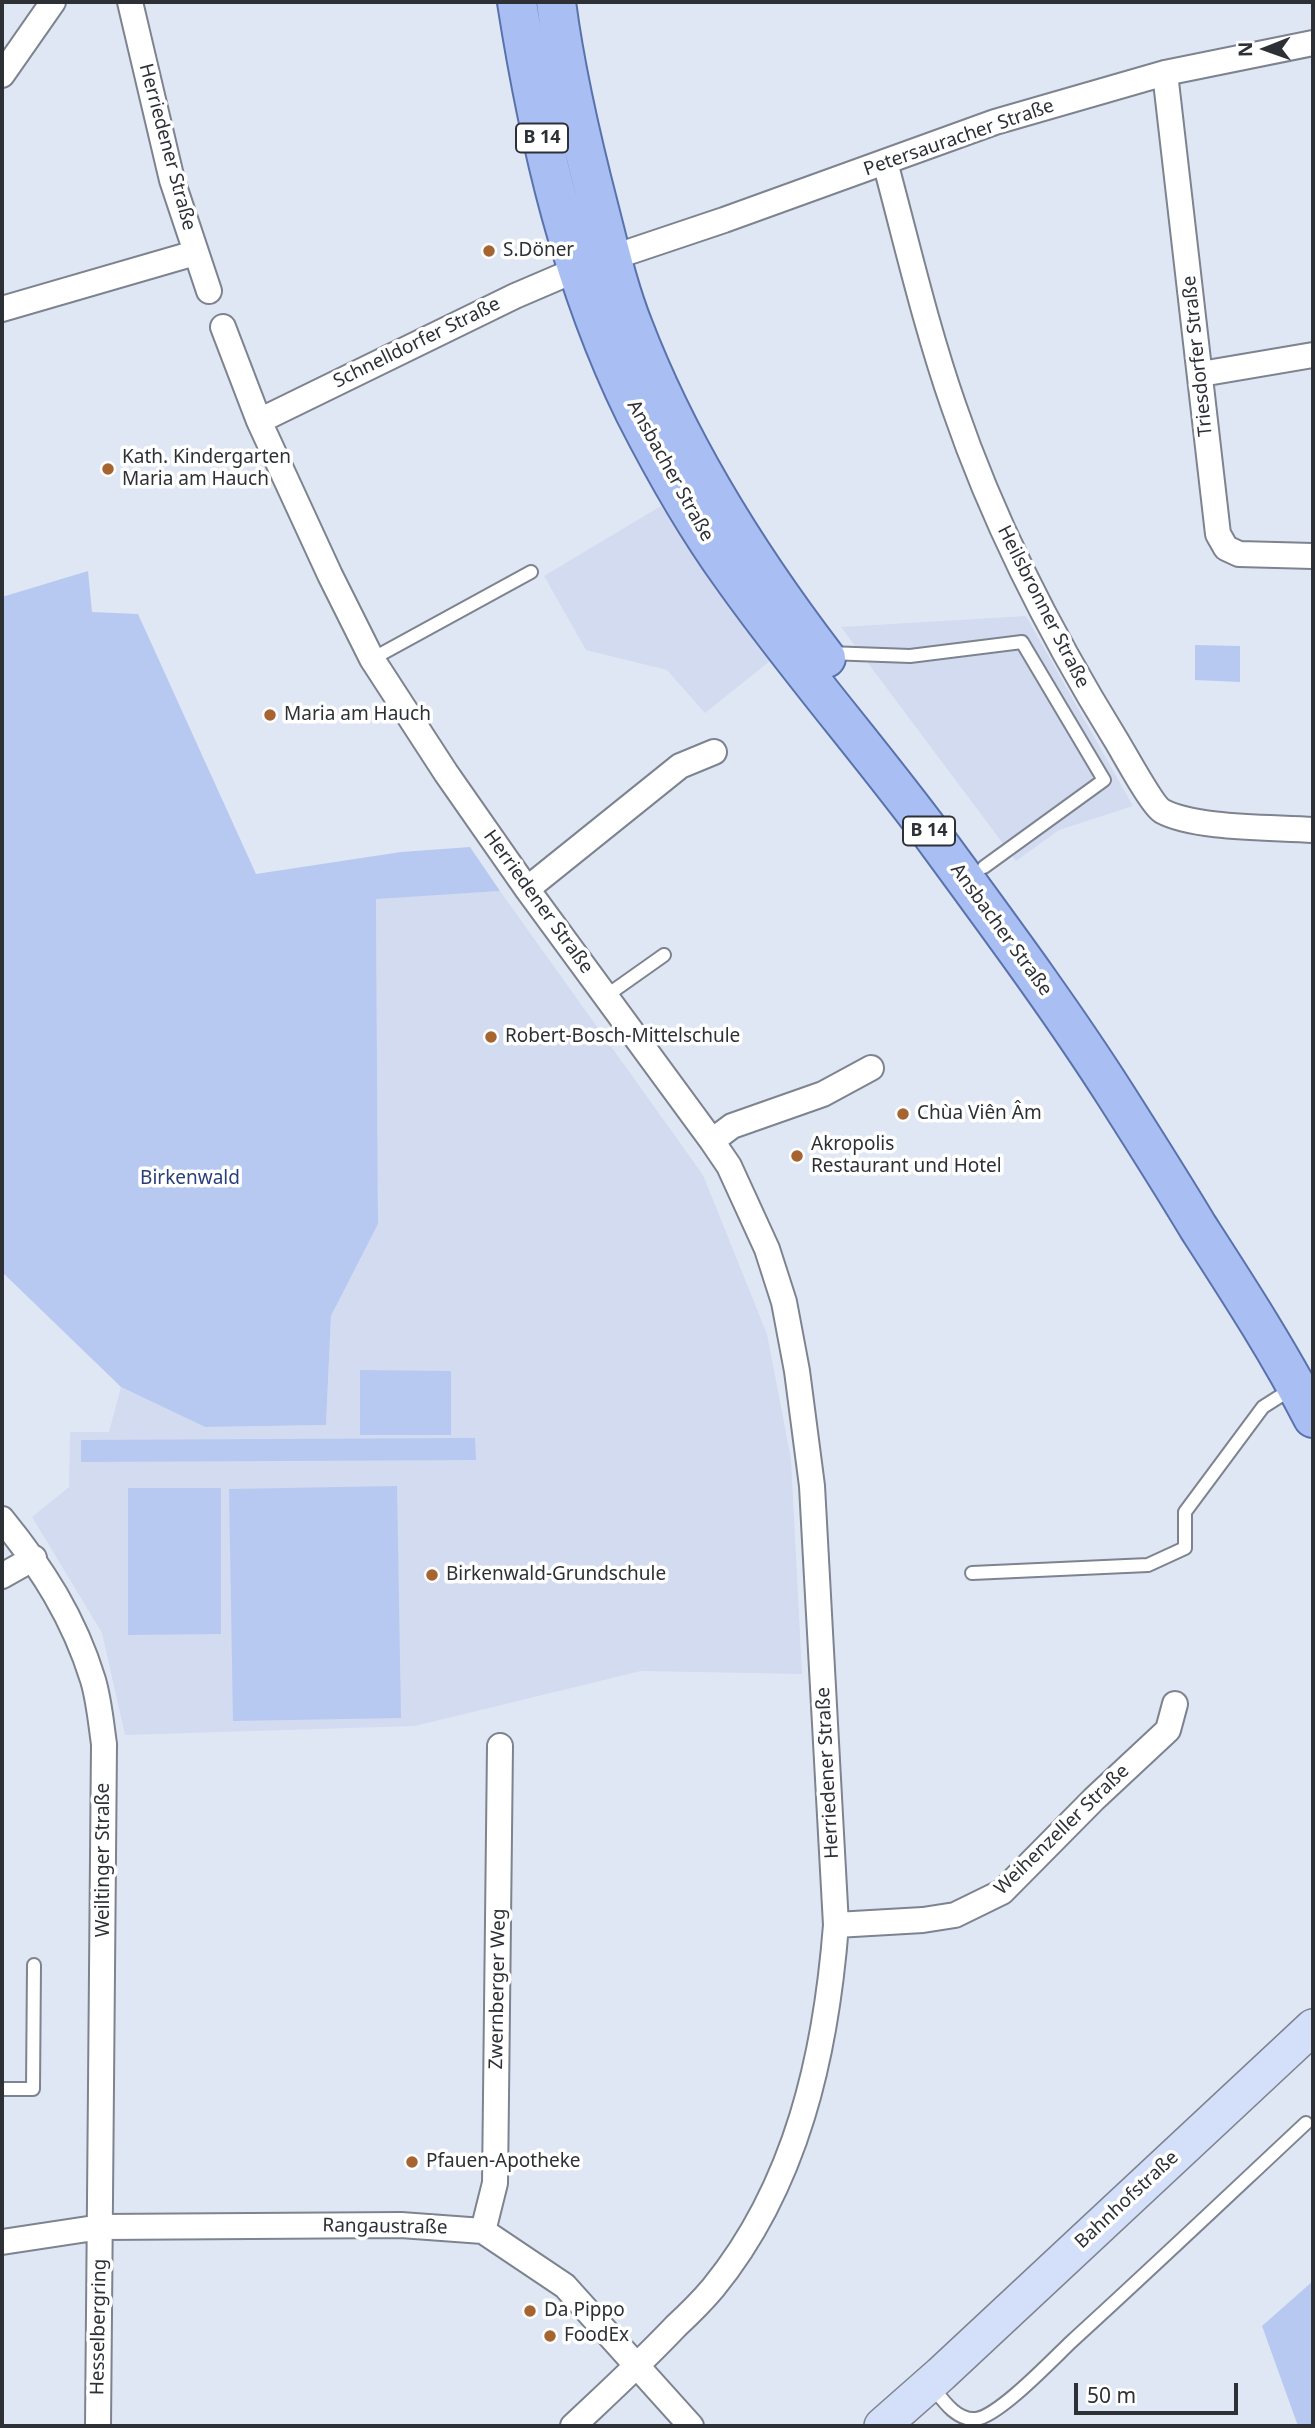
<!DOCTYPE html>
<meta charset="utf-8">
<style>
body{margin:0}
#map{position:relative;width:1315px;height:2428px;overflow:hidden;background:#e0e7f4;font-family:"Noto Sans",sans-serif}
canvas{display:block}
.frame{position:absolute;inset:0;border:4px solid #2d3035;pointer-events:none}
.north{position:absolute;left:1231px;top:14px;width:70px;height:70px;-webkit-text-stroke:5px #fff;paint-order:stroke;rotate:269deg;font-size:19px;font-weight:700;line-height:28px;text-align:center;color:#2d3035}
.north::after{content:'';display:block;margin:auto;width:24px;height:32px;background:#2d3035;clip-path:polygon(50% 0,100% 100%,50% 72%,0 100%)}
.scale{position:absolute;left:1074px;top:2383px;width:164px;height:32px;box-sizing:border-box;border:4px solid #2d3035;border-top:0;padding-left:9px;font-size:21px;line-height:24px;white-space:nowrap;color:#2d3035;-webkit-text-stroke:5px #fff;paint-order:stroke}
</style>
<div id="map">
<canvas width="1315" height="2428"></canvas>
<div class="frame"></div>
<div class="north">N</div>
<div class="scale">50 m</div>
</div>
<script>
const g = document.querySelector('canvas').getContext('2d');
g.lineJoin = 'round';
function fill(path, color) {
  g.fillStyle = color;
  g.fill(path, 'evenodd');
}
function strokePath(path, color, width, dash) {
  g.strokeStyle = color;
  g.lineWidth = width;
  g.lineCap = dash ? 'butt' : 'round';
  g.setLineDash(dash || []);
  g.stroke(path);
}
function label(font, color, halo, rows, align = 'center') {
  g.font = font + ' "Noto Sans",sans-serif';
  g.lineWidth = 7;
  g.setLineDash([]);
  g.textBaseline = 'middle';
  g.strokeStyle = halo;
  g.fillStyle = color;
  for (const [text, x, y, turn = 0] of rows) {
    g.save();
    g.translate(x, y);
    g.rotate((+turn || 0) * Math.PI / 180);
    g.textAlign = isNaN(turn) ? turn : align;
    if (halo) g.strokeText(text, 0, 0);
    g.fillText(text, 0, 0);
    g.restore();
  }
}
fill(new Path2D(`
 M661,506L770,661L705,713L667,670L586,650L544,576Z
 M1026,616L1133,806L1059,830L1016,861L841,627Z
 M500,891L703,1175L767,1334L791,1459L802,1674L641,1671L415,1726L125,1735L102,1633L32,1517L69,1487L70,1432H109L121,1387L205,1427L326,1425L331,1316L378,1224L376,898Z`), '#d2dbf0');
fill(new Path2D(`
 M88,571L92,612L138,614L256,874L401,852L470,847L500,891L376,899L378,1224L331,1316L326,1425L205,1427L121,1387L2,1272V597Z
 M1195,645L1240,646V682L1195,680Z
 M360,1370L451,1371V1435H360Z
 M475,1438L476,1460L81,1462V1440Z
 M397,1486L401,1718L233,1721L229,1489Z
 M128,1488H221V1634L128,1635Z
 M1313,2281V2426H1298L1262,2326Z`), '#b7c9f1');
const service = new Path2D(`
 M828,653L910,656L1022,642L1104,780L984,867
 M372,659L531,572
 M606,996L664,955
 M972,1573L1148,1565L1185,1548V1512L1263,1407L1293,1388
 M2,2089H33L34,1965
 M931,2385C942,2399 956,2421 976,2419C999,2416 1052,2360 1071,2342C1150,2270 1228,2196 1306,2123`);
const minor = new Path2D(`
 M130,2L172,180L209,291
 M1165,73L1218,534L1226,548L1239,554L1313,556
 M2,75L53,2
 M885,162C907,244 926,327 954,407C994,524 1051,635 1116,740C1124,753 1152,805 1162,811C1195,829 1273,827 1313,830
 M2,309L195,253
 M223,327L259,421L330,575L372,659L446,773L527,889L712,1141L729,1166L767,1249L784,1302L797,1371L812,1486L836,1925C826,2054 797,2185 713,2288C702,2301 689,2314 676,2326C643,2361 608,2393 573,2426
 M1201,374L1313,355
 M259,421L515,296L578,269L724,220L995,122L1165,73L1313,43
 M527,889L680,766L714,752
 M712,1141L732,1126L823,1094L871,1068
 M2,1519C42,1568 74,1618 93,1680C99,1700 101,1723 104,1744L98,2426
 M2,1576L34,1558
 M836,1925L923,1920L955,1915L1002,1892L1094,1799L1168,1730L1175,1704
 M483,2231L495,2183L500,1746
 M2,2242L101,2227L401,2225L483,2231L565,2286L691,2426`);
const secondary = new Path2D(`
 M882,2426L941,2374L1313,2027`);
const primary = new Path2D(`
 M517,2C539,142 572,285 635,413C664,470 695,525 732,576C797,668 872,753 939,844C999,926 1060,1008 1115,1094C1143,1138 1171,1182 1198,1227C1238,1289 1279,1352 1313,1418
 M556,2C565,72 581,140 599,209C609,248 618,288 633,326C679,446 748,556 826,658`);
strokePath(service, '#7d838f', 16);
strokePath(minor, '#7d838f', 28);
strokePath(secondary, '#7d838f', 38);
strokePath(primary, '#5972ac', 42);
strokePath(service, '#fff', 12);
strokePath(minor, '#fff', 24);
strokePath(secondary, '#d4dff9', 35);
strokePath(primary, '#a9bff4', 38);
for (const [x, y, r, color] of [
 [489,251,7,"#a66431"],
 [108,469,7,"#a66431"],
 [270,715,7,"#a66431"],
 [491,1037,7,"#a66431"],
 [903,1114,7,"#a66431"],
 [797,1156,7,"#a66431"],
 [432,1575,7,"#a66431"],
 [412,2162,7,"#a66431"],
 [530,2311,7,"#a66431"],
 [550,2336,7,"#a66431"]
]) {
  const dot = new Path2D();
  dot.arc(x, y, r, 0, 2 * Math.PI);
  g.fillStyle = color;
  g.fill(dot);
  strokePath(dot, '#fff', 2.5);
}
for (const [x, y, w] of [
 [542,138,52],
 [929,831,52]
]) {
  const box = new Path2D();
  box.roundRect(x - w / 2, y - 14.5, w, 29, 5);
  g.fillStyle = '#fff';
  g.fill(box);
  strokePath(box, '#2d3035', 2);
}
label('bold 18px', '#2d3035', null, [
 ["B 14",542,138],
 ["B 14",929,831]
]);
label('19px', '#2d3035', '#fff', [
 ["Petersauracher Straße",959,138,-19],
 ["Herriedener Straße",167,147,75],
 ["Schnelldorfer Straße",417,343,-26],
 ["Triesdorfer Straße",1198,356,-96],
 ["Ansbacher Straße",670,471,61],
 ["Heilsbronner Straße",1043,607,63],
 ["Herriedener Straße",538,902,54],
 ["Ansbacher Straße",1001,930,54],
 ["Herriedener Straße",828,1773,-93],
 ["Weihenzeller Straße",1062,1830,-44],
 ["Weiltinger Straße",104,1860,-90],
 ["Zwernberger Weg",498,1989,-89],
 ["Bahnhofstraße",1127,2200,-43],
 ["Rangaustraße",385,2227,1],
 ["Hesselbergring",99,2327,-89]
]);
label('19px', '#2d3035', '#fff', [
 ["S.Döner",503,251],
 ["Kath. Kindergarten",122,458],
 ["Maria am Hauch",122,480],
 ["Maria am Hauch",284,715],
 ["Robert-Bosch-Mittelschule",505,1037],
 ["Chùa Viên Âm",917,1114],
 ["Akropolis",811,1145],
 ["Restaurant und Hotel",811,1167],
 ["Birkenwald-Grundschule",446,1575],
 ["Pfauen-Apotheke",426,2162],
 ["Da Pippo",544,2311],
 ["FoodEx",564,2336]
], 'left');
label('19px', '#283f79', '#fff', [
 ["Birkenwald",190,1179]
]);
</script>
